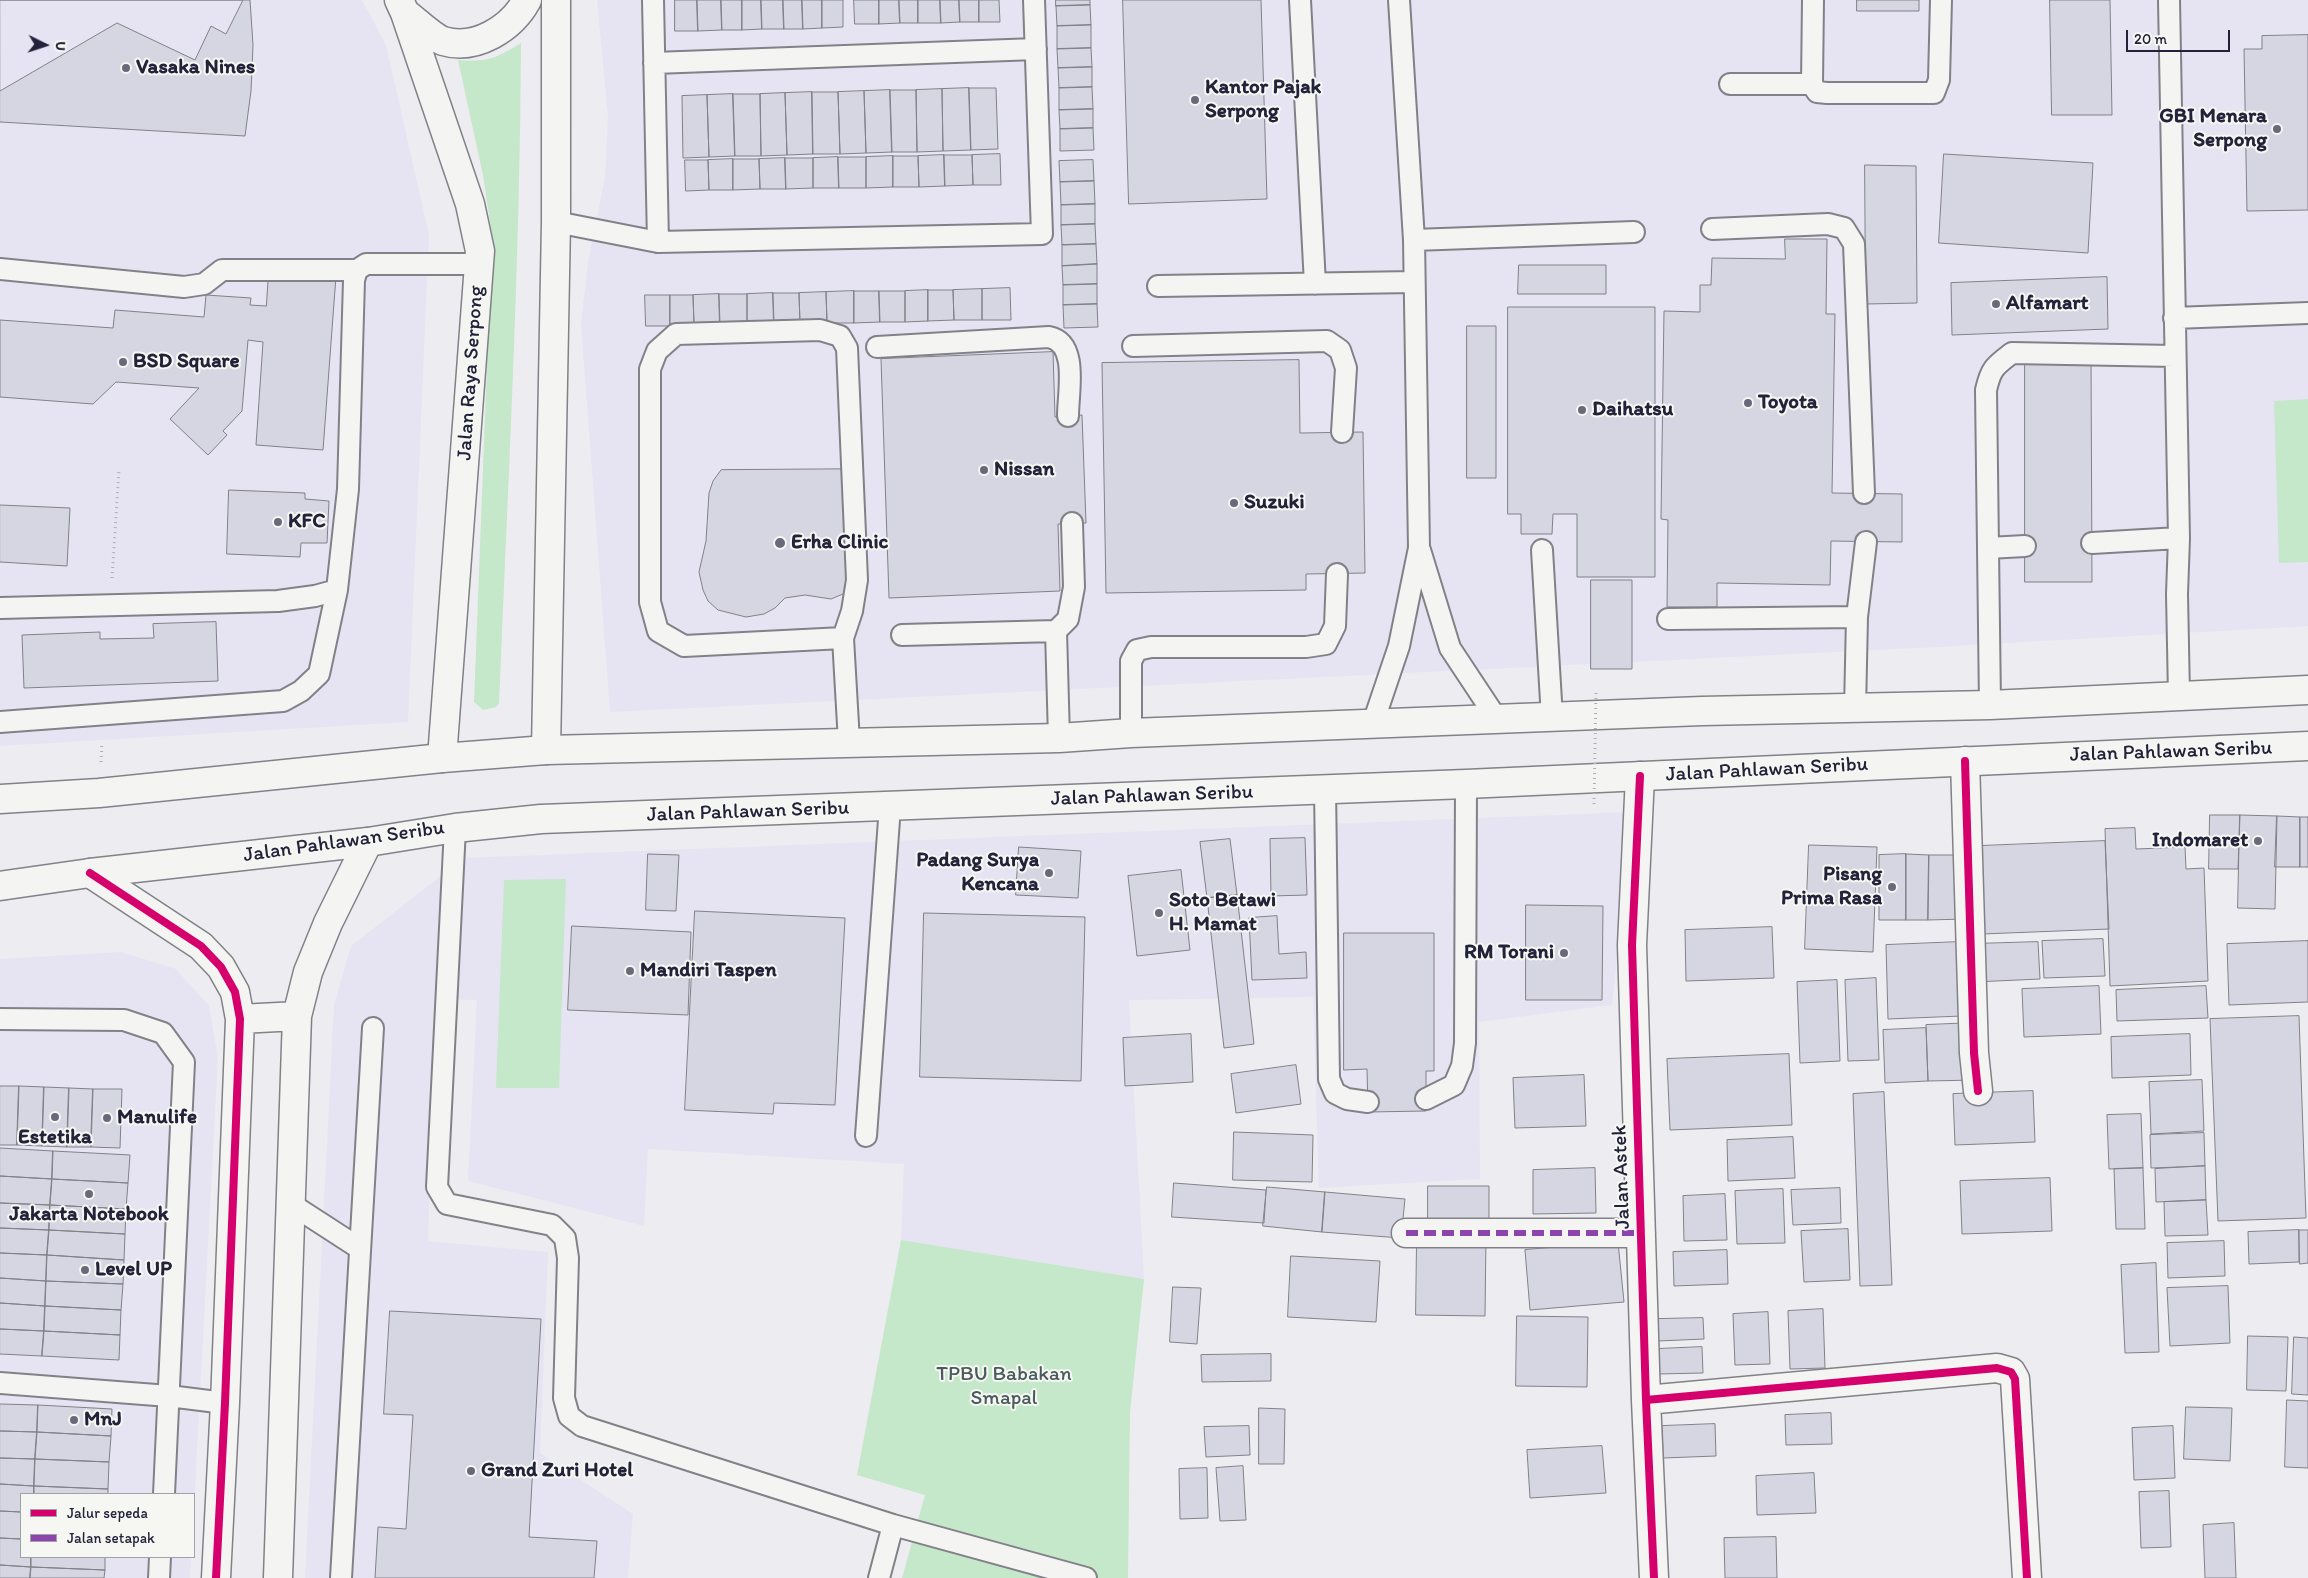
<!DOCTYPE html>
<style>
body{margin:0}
#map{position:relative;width:2308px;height:1578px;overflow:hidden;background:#edecf1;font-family:Itim,sans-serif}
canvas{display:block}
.legend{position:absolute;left:20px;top:1493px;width:175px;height:65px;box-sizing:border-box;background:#f6f6f2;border:1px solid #a1a1a9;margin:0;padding:6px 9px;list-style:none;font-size:15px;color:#22223b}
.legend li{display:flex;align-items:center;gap:10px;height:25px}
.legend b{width:25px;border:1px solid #a1a1a9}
.north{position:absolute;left:20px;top:20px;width:50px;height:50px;-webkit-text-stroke:4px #f6f6f2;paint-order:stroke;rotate:94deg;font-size:14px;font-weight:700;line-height:20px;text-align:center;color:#22223b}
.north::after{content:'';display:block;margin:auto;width:18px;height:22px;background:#22223b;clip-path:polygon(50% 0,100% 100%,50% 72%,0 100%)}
.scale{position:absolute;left:2126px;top:30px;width:104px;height:22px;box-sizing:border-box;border:2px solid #22223b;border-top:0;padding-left:6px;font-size:15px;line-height:18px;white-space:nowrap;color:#22223b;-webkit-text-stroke:4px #f6f6f2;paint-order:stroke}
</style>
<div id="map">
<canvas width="2308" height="1578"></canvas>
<ul class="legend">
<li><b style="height:6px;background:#d6006c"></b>Jalur sepeda</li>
<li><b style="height:6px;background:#8e44ad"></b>Jalan setapak</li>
</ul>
<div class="north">U</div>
<div class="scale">20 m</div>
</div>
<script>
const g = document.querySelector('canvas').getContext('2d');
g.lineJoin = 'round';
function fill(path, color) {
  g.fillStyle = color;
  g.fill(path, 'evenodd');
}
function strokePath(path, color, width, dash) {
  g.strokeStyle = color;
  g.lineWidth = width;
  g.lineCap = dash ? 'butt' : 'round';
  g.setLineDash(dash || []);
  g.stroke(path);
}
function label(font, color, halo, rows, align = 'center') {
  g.font = font + ' Itim,sans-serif';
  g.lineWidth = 4;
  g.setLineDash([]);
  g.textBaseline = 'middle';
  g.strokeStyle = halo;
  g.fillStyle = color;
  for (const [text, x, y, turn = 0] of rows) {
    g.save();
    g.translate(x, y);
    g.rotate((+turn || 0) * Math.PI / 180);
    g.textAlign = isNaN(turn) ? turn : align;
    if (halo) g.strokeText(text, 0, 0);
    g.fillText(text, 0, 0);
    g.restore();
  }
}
fill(new Path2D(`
 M0,0H362L386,45L429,235L408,722L0,746Z
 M597,0H2308V626L1938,647L610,712L581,324L588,262L605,177L608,117Z
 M1632,812L1612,1005L1479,1022L1480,1179L1319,1188L1313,997L1129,1000L1144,1279L901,1240L904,1164L648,1149L644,1226L468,1181L477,1000L436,999L428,1241L548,1252L540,1453L633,1514L628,1578H305L334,1005L351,946L464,858Z
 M121,952L176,969L209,1006L218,1057L194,1507V1494H21V1557H191L190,1578H0V959Z`), '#e6e4f2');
fill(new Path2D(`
 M521,43C520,263 508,484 499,704L496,707L483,710L474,702L492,235L483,175L458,60C488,62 495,59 521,43Z
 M2308,399V562L2279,563L2274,401Z
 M566,879L559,1088H496L504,880Z
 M901,1240L1144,1279L1130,1412L1128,1578H902L925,1495L857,1475Z`), '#c5e7ca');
const building = new Path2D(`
 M0,0H250L253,45L251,91L245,136L0,122Z
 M0,0H243L226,34L211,26L195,60L117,23L0,91Z
 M675,0H697L698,31H675Z
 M697,0H721L722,30L698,31Z
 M721,0H742V30H722Z
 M742,0H761L762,29L742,30Z
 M761,0H783L784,29H762Z
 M783,0H802L803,29H784Z
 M802,0H822V28L803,29Z
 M822,0H843V27L822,28Z
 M854,0H879V24H855Z
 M879,0H899L900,23L879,24Z
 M899,0H918V23H900Z
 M918,0H940L941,23H918Z
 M940,0H959L960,22L941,23Z
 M959,0H979V22H960Z
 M979,0H999L1000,22H979Z
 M1056,0H1090V5L1056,6Z
 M1123,0H1261L1267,199L1129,204Z
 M1857,0H1919V11H1857Z
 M2050,0H2110L2112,115H2052Z
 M1090,5L1091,25L1057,26L1056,6Z
 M1091,25V48L1057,49V26Z
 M2308,35V210L2247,211L2244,49H2262V36Z
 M1091,48L1092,67L1058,68L1057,49Z
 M1092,67V87L1059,88L1058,68Z
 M1092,87L1093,109L1059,110V88Z
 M969,88H996L998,149L971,150Z
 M969,88L971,150L943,151L942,89Z
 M942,89L943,151L917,152L916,90Z
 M890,90H916L917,152H892Z
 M890,90L892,152L866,153L864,91Z
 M864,91L866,153L840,154L838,92Z
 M812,92H838L840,154H813Z
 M812,92L813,154L787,155L785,93Z
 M785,93L787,155L761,156L760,94Z
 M733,94L735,156L709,157L707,95Z
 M733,94H760L761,156H735Z
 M707,95L709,157L683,158L682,96Z
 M1093,109V128L1060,129L1059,110Z
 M1093,128L1094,150L1060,151V129Z
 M1000,154L1001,185H973L972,155Z
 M1944,154L2093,163L2088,253L1939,243Z
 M944,155H972L973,185L945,186Z
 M944,155L945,186L919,187L918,156Z
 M893,156V187L866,188V157Z
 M893,156H918L919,187H893Z
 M838,157H866V188H839Z
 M838,157L839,188H813V158Z
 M785,158H813V188L786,189Z
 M785,158L786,189H760L759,159Z
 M733,159H759L760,189L733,190Z
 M733,159V190H709L708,160Z
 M685,160H708L709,190L686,191Z
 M1093,160L1094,181L1060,182L1059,161Z
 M1865,165L1916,166L1917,303L1866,304Z
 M1094,181L1095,204L1061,205L1060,182Z
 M1095,204V224L1061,225V205Z
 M1095,224L1096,244L1062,245L1061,225Z
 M1785,239H1827L1826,314H1835L1832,493L1902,494V542L1831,541L1830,585L1717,583V607H1667L1668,520L1661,519L1664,311L1700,312V285H1711L1712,258L1785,259Z
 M1096,244L1097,264L1062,266V245Z
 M1097,264V284L1063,285L1062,266Z
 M1519,265H1606V294H1518Z
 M269,271L336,276L323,450L256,445L263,342L248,340L242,411L223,431L227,435L208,455L170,419L199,388L116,382L93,404L0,397V320L113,328L115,310L204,317L206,295L251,298L250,305L266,306Z
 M2107,277L2108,329L1952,335L1951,283Z
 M1097,284V304L1063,305V285Z
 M1010,288L1011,320H982V289Z
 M982,289V320H954L953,290Z
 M928,290H953L954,320L928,321Z
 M928,290V321L905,322V291Z
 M854,291H879L880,322L854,323Z
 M854,291V323H827L826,292Z
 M879,291H905V322H880Z
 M826,292L827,323L800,324L799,293Z
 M773,293H799L800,324H774Z
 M773,293L774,324H747V294Z
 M719,294H747V324L720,325Z
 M719,294L720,325H694L693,295Z
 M645,295H670V326H646Z
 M670,295H693L694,325L670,326Z
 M1097,304L1098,327L1064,328L1063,305Z
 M1508,307H1655V577H1577V514H1553L1552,534H1521V514H1508Z
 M1467,326H1496V478H1467Z
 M1053,352L1055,417L1082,415L1086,523L1058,524L1060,591L889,598L881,359Z
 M2025,359H2091L2092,582H2025Z
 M1299,360L1300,433L1363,432L1365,573L1306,574V590L1106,593L1102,363Z
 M842,469L847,471L853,585L843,594L831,599L805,595L785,598L775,608L764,614L746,617L718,610L708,601L703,590L699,572L706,541L709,493L713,481L721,470Z
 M229,490L305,493V499L329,501L327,543H301L300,557L227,554Z
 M0,505L70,508L67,566L0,562Z
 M1591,580H1632V669H1591Z
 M216,622L218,681L24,688L22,635L100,632V639L154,638L153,624Z
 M2210,815H2240L2238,869H2209Z
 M2240,815L2277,816L2275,909L2238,908Z
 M2277,816L2300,817V867H2275Z
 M2300,817H2308V867H2300Z
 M2135,828L2136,849L2185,847L2186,869L2204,868L2208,981L2110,986L2105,829Z
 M1305,838L1307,895L1271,896L1270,839Z
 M1230,839L1237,895L1207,898L1200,842Z
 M2105,841L2109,929L1982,934L1979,846Z
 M1809,845L1877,847L1873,952L1805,949Z
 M1019,847L1081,851L1078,898L1016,895Z
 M648,854L679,855L676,911L646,910Z
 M1906,854V920H1879V855Z
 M1906,854L1929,855L1928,920H1906Z
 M1929,855H1967L1966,919L1928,920Z
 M1181,870L1190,950L1137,956L1128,876Z
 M1237,895L1254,1044L1224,1048L1207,898Z
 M1526,905L1603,906L1602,1000H1526Z
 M695,911L845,918L835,1105L774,1103L773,1114L685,1110Z
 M924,913L1085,917L1081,1081L920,1077Z
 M1277,916L1279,954L1306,952L1307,978L1252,980L1249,918Z
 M572,926L691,932L688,1015L568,1010Z
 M1772,927L1774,978L1686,981L1685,930Z
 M1344,933H1434V1071H1426V1111L1368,1112L1367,1069L1344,1070Z
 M2103,939L2105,976L2044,978L2042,941Z
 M2308,941V1002L2229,1005L2227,944Z
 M1959,942L1962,1016L1888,1019L1886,945Z
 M2038,942L2040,979L1974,982L1973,944Z
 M1876,978L1879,1060L1848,1061L1845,980Z
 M1837,980L1840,1061L1800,1063L1797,982Z
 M2099,986L2101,1034L2024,1037L2022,989Z
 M2206,986L2208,1018L2117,1021L2116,990Z
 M2299,1016L2306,1218L2218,1221L2210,1019Z
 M1973,1023L1975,1080L1928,1081L1926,1025Z
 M1926,1028L1928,1081L1885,1083L1883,1030Z
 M1191,1034L1193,1082L1125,1086L1123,1038Z
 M2190,1034L2191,1075L2112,1078L2111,1037Z
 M1789,1054L1792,1125L1670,1130L1667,1059Z
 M1296,1065L1301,1104L1236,1113L1231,1074Z
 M1584,1075L1586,1126L1515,1128L1513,1078Z
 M2202,1080L2204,1131L2151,1134L2149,1082Z
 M0,1086H19L17,1145H0Z
 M19,1086L44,1087L42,1146L17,1145Z
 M44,1087L69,1088L67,1147L42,1146Z
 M69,1088L93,1089L91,1147H67Z
 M93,1089H122L120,1148L91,1147Z
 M2033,1091L2035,1142L1955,1145L1953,1094Z
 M1884,1092L1892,1285L1860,1286L1853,1094Z
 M2141,1114L2143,1168L2109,1169L2107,1115Z
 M1234,1132L1313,1135L1312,1182L1233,1180Z
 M2204,1133L2205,1166L2151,1168L2150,1135Z
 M1793,1137L1795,1178L1728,1181L1727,1140Z
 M0,1148L53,1151L52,1179L0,1176Z
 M53,1151L130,1155L128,1183L52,1179Z
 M2205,1166L2206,1200L2156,1202L2155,1169Z
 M1595,1168L1596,1213L1533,1214V1170Z
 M2143,1168L2145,1229H2116L2114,1169Z
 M0,1176L52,1179L50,1205L0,1203Z
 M2050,1178L2052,1231L1962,1234L1960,1181Z
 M52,1179L128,1183L126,1209L50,1205Z
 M1174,1183L1266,1190L1264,1223L1172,1217Z
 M1428,1186H1489V1228H1428Z
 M1267,1187L1325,1192L1322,1232L1263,1226Z
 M1840,1188L1841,1223L1793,1225L1791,1190Z
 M1783,1189L1785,1243L1737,1244L1735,1191Z
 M1325,1192L1405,1199L1401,1238L1322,1232Z
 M1725,1194L1727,1240L1684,1241L1683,1196Z
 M2206,1200L2208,1235L2165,1236L2164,1202Z
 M0,1203L50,1205L49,1230L0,1228Z
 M50,1205L126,1209L125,1234L49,1230Z
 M0,1228L49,1230L47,1255L0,1253Z
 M1848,1229L1850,1280L1804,1282L1801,1231Z
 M49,1230L125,1234L124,1260L47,1255Z
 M2299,1230V1262L2249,1264L2248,1232Z
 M2299,1230H2308V1263L2300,1264Z
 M1417,1237H1486L1485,1316L1416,1315Z
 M2224,1241L2225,1276L2168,1278L2167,1243Z
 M1618,1242L1624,1302L1530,1310L1525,1250Z
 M1727,1250L1728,1284L1674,1286L1673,1252Z
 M0,1253L47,1255L46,1281L0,1278Z
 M47,1255L124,1260L123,1284L46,1281Z
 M1291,1256L1380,1261L1376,1322L1288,1317Z
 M2156,1263L2159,1352L2125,1353L2121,1265Z
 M0,1278L46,1281L45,1306L0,1303Z
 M46,1281L123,1284L121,1310L45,1306Z
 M2228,1286L2230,1343L2170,1346L2167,1288Z
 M1173,1287L1201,1288L1197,1344L1170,1342Z
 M0,1303L45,1306L44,1331L0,1329Z
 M45,1306L121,1310L120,1335L44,1331Z
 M1823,1309L1825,1368L1790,1369L1788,1311Z
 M390,1311L541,1319L529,1537L597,1541L594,1578H375L378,1527L406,1529L413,1415L384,1414Z
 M1768,1312L1770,1364L1735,1365L1733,1314Z
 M1517,1316L1588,1317L1587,1387L1516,1386Z
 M1703,1318L1704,1339L1658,1341V1319Z
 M0,1329L44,1331L42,1356L0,1354Z
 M44,1331L120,1335L119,1360L42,1356Z
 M2248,1336L2288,1337L2286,1391L2247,1390Z
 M2294,1337L2308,1338V1395L2292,1394Z
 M1702,1347L1703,1373L1658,1374L1657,1349Z
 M1271,1354V1381L1202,1382L1201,1355Z
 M2287,1400L2308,1401V1468L2285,1467Z
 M0,1404L38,1405L37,1432L0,1431Z
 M38,1405L112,1409L111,1436L37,1432Z
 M2186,1407L2232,1408L2230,1461L2184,1459Z
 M1259,1408L1285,1409L1284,1464H1259Z
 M1831,1413L1832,1444L1786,1445L1785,1415Z
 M1715,1424L1716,1456L1663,1458L1662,1426Z
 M1249,1426L1250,1455L1206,1457L1204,1427Z
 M2173,1426L2175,1478L2134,1480L2132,1428Z
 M0,1431L37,1432L35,1459L0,1458Z
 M37,1432L111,1436L109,1462L35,1459Z
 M1602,1446L1606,1493L1530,1498L1527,1450Z
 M0,1458L35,1459L34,1486L0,1484Z
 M35,1459L109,1462L108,1489L34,1486Z
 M1243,1466L1246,1520L1220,1521L1216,1468Z
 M1207,1468L1208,1518L1180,1519L1179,1469Z
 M1814,1473L1816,1513L1757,1515L1756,1476Z
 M0,1484L34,1486V1494H21V1512L0,1511Z
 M34,1486L108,1489V1494H34Z
 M2169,1491L2171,1547L2141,1548L2139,1492Z
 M0,1511L21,1512V1539L0,1538Z
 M2234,1523L2236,1578H2205L2203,1525Z
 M1776,1537L1777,1578H1725L1724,1538Z
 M0,1538L21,1539V1557H31V1567L0,1565Z
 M31,1557H105V1570L31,1567Z
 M0,1565L31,1567L30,1578H0Z
 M31,1567L105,1570L104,1578H30Z`);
fill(building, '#d6d6e2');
strokePath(building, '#828188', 1);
const service = new Path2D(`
 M653,0L658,242
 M1300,0L1315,284
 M1813,0L1812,84L1817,92L1827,93H1934L1939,80L1941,0
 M2169,0L2179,538L2177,594L2179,696
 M654,63L1036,49
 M1730,84H1812
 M556,222L658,242L1042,234L1034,0
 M1712,229L1828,224L1844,228L1854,244L1864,493
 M1414,240L1634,232
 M0,269L184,287L204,284L222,270H357
 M1158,286L1414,282
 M2174,318L2308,313
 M1133,346L1327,341L1340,350L1346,368L1342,432
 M877,347L1049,337C1079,343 1068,392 1068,416
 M2092,543L2179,538
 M1988,548L1986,390C1991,368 1995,366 2012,353L2174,356
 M1420,550L1450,648L1497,719
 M1542,550L1552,718
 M0,608L278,601L315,596L337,590L348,489L354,280L357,270L366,264H479
 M1668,619L1857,617
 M1056,631L1068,619L1074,587L1072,523
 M902,635L1056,631L1059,738
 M843,638L684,646L658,631L650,602V369L657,351L676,334L820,330L840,336L847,348L857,580L852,611L843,638L849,742
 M1990,705L1988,548L2025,546
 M1855,709L1857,617L1866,542
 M0,722L283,701L301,691L319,674L337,590
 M1373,723L1399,646L1419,548L1414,240L1399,0
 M1131,733V661L1137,650L1151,647H1306L1326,644L1335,626L1337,574
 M1325,788L1329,1079L1335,1093L1347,1099L1368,1102
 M455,828L437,1187L447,1204L552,1225L565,1238L568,1258L564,1398L569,1416L582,1426L893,1525L1086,1578
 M0,1019L124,1020L163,1033L184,1062L164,1494
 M1426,1099L1454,1085L1462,1066L1465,1043L1466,784
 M866,1136L890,806
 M291,1204L359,1248
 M0,1383L169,1396L225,1403
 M159,1578L160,1557
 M341,1578L373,1028
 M879,1578L893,1525`);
const minor = new Path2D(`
 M1965,761L1974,1053L1978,1091
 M1640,776L1632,945L1646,1400L1654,1578
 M1406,1233H1641
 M1646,1400L1997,1368L2011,1372L2015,1379L2027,1578`);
const tertiary = new Path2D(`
 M90,873L201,946L221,967L235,992L240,1019L225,1403L216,1578
 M240,1019L297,1016
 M278,1578L297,1016L308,972L328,923L368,842`);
const secondary = new Path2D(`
 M399,0L405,13L470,204L480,251L442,758
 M405,13C415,20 432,37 443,41C476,51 512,28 527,0
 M546,750L556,222V0`);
const primary = new Path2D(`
 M0,799L99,793L442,758L546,750L1059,738L1131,733L1702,711L1990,705L2308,690
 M0,886L90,873L368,842L455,828L541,819L1466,784L2308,746`);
strokePath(service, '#828188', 24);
strokePath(minor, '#828188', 31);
strokePath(tertiary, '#828188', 31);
strokePath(secondary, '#828188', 31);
strokePath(primary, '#828188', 31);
strokePath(new Path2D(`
 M112,578L119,470
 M101,762L102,743`), '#afafb1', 3, [1, 4]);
strokePath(service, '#f4f4f3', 20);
strokePath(minor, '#f4f4f3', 28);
strokePath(tertiary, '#f4f4f3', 28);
strokePath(secondary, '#f4f4f3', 28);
strokePath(primary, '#f4f4f3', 28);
strokePath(new Path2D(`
 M1594,804L1596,692`), '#afafb1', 3, [1, 4]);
strokePath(new Path2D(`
 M1406,1233H1641`), '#8e44ad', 6, [12, 6]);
strokePath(new Path2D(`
 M1965,761L1974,1053L1978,1091
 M1640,776L1632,945L1646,1400L1654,1578
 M90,873L201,946L221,967L235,992L240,1019L225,1403L216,1578
 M1646,1400L1997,1368L2011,1372L2015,1379L2027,1578`), '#d6006c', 8);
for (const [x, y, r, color] of [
 [126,68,5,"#69697b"],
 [1195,100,5,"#69697b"],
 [2277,129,5,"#69697b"],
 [1996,304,5,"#69697b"],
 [123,362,5,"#69697b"],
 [1748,403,5,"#69697b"],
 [1582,410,5,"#69697b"],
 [984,470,5,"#69697b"],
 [1234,503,5,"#69697b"],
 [278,522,5,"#69697b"],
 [780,543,6,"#69697b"],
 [2258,841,5,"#69697b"],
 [1049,873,5,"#69697b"],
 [1892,887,5,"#69697b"],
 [1159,913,5,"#69697b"],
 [1564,953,5,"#69697b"],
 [630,971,5,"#69697b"],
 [55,1117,5,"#69697b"],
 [107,1118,5,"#69697b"],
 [89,1194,5,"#69697b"],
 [85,1270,5,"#69697b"],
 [74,1420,5,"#69697b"],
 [471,1471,5,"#69697b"]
]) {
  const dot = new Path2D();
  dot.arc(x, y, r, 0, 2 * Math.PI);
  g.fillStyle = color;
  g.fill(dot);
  strokePath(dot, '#f6f6f2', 2);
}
label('bold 21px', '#22223b', '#f6f6f2', [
 ["Vasaka Nines",136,68],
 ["Kantor Pajak",1205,88],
 ["Serpong",1205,112],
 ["GBI Menara",2267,117,"right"],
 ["Serpong",2267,141,"right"],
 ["Alfamart",2006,304],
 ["BSD Square",133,362],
 ["Toyota",1758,403],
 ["Daihatsu",1592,410],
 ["Nissan",994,470],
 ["Suzuki",1244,503],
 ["KFC",288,522],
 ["Erha Clinic",791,543],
 ["Indomaret",2248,841,"right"],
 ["Padang Surya",1039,861,"right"],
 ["Kencana",1039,885,"right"],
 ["Pisang",1882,875,"right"],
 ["Prima Rasa",1882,899,"right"],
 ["Soto Betawi",1169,901],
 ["H. Mamat",1169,925],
 ["RM Torani",1554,953,"right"],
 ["Mandiri Taspen",640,971],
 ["Manulife",117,1118],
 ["Estetika",55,1138,"center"],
 ["Jakarta Notebook",89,1215,"center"],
 ["Level UP",95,1270],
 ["MnJ",84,1420],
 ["Grand Zuri Hotel",481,1471]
], 'left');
label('21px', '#22223b', '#f6f6f2', [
 ["Jalan Raya Serpong",471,373,-86],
 ["Jalan Pahlawan Seribu",2171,752,-2],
 ["Jalan Pahlawan Seribu",1767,770,-3],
 ["Jalan Pahlawan Seribu",1152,796,-2],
 ["Jalan Pahlawan Seribu",748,812,-2],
 ["Jalan Pahlawan Seribu",344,842,-8],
 ["Jalan Astek",1622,1177,-92]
]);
label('21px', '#495c5d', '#f6f6f2', [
 ["TPBU Babakan",1004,1375],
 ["Smapal",1004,1399]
]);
</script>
